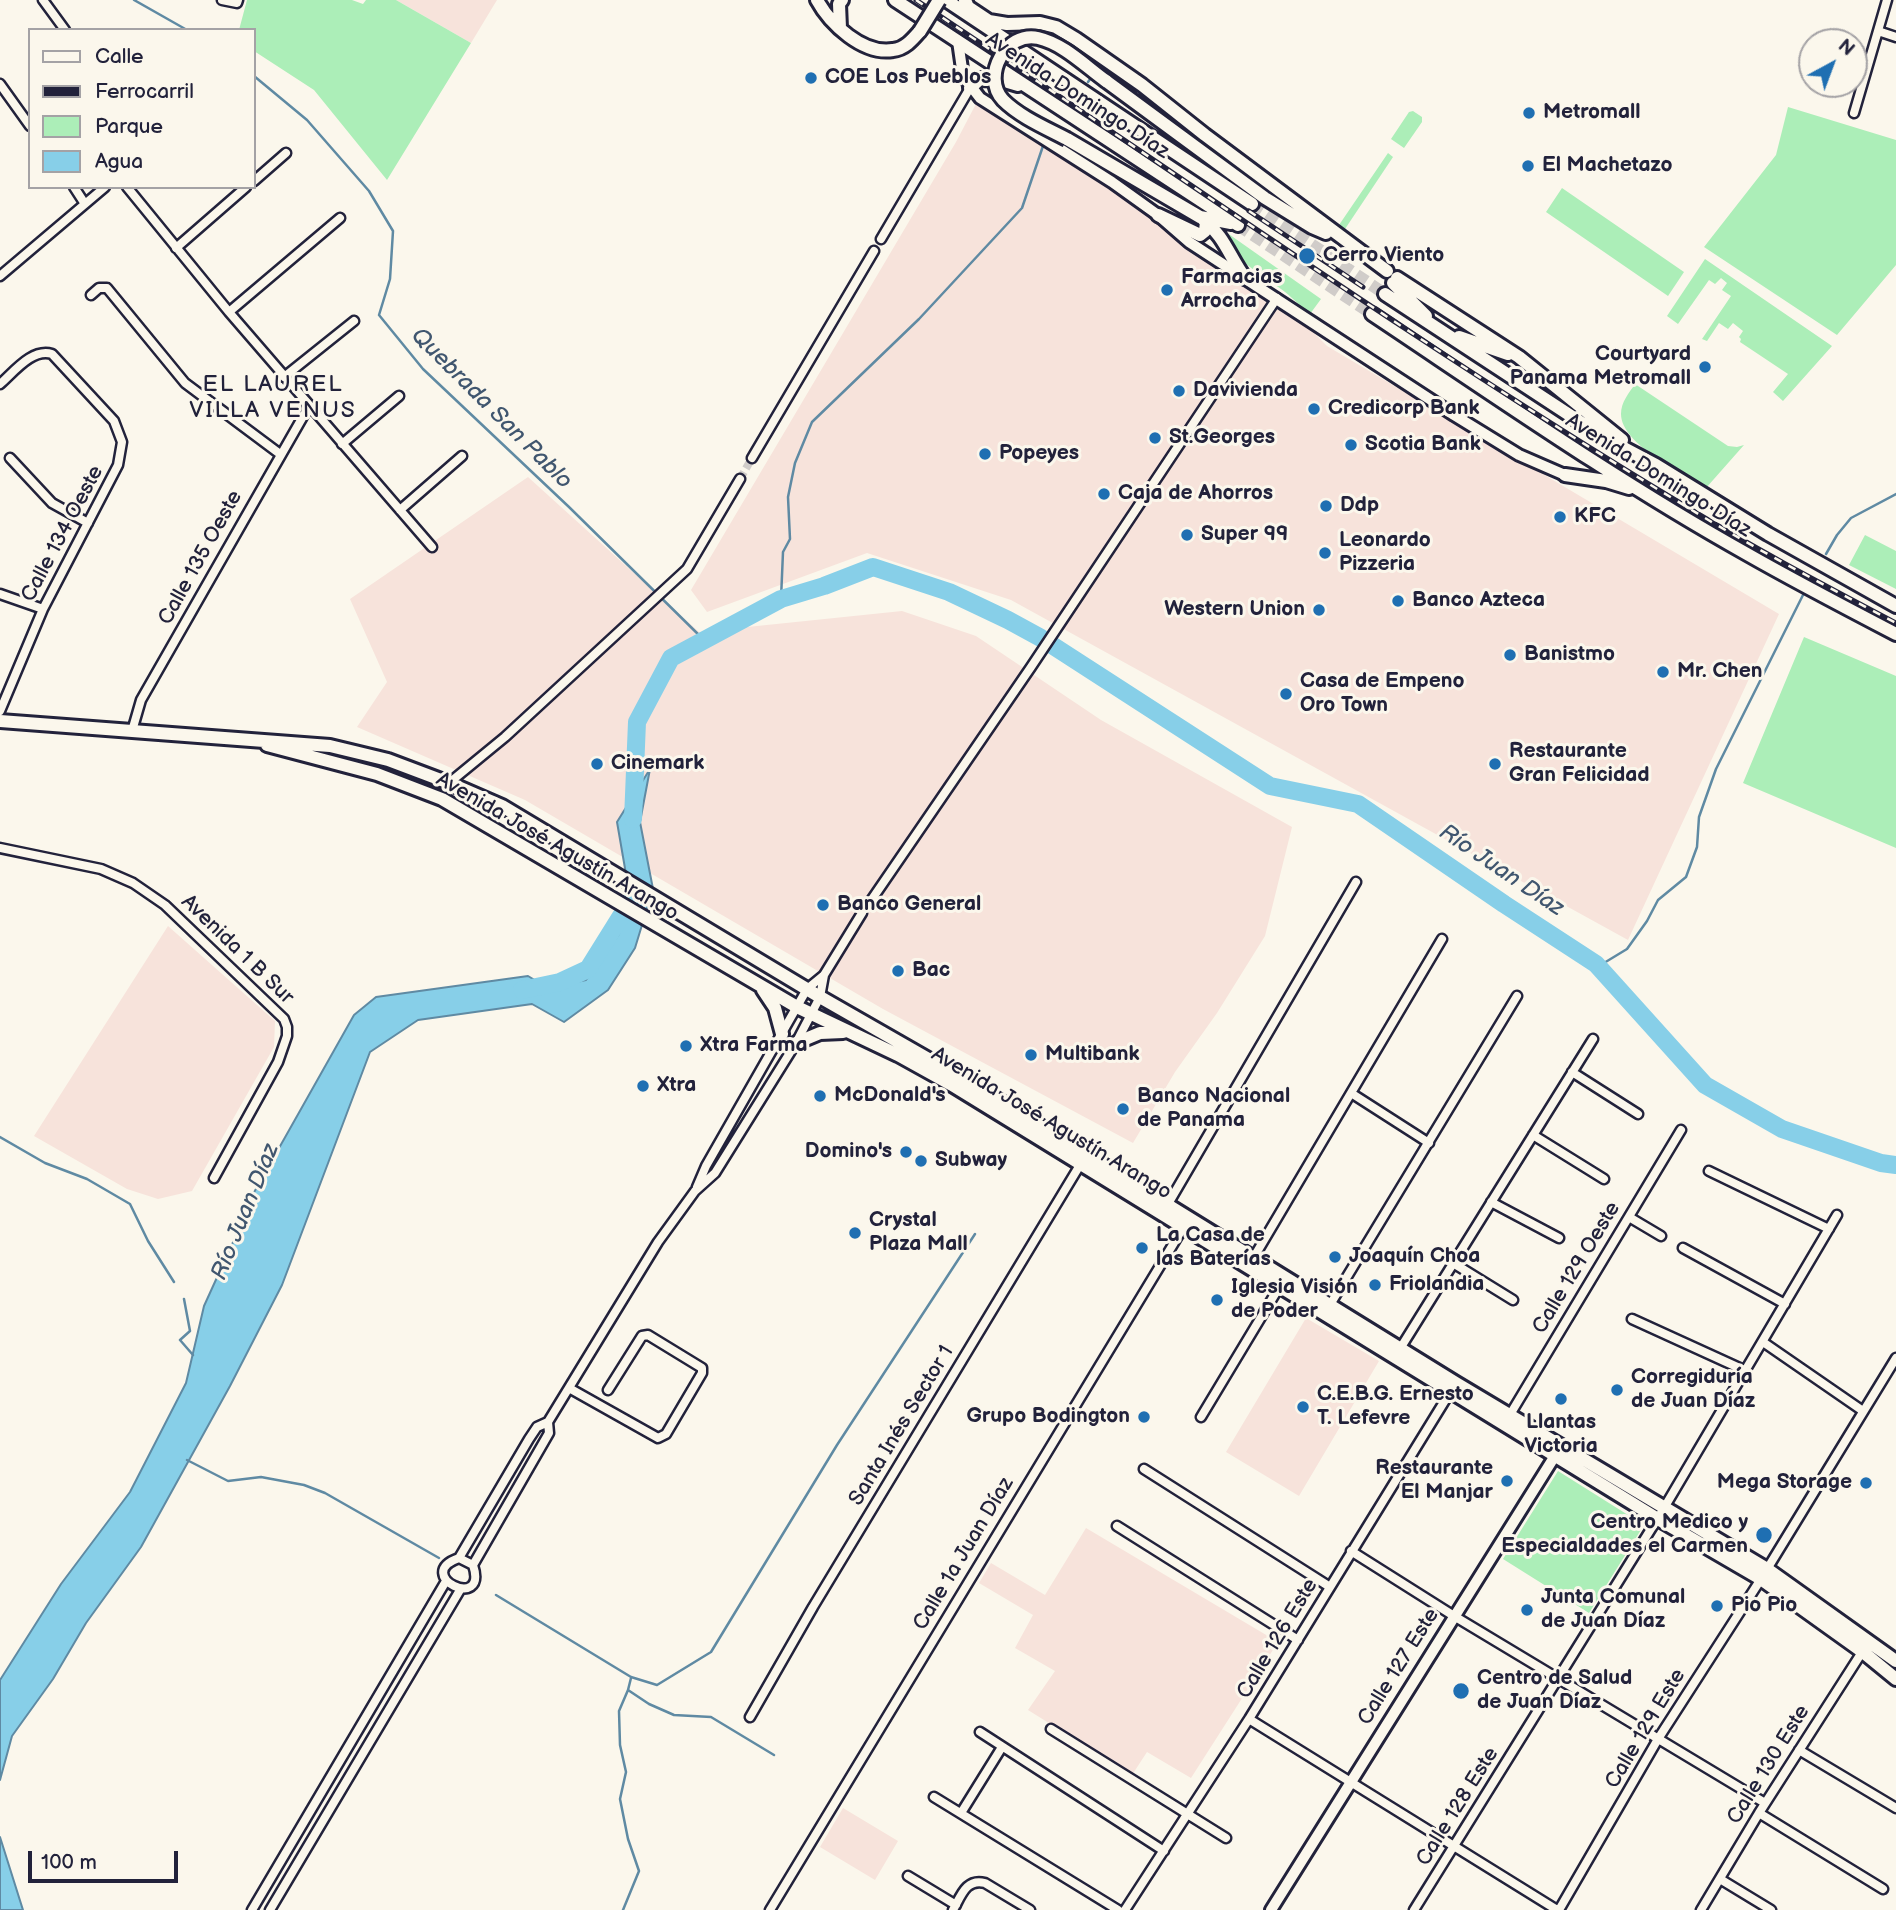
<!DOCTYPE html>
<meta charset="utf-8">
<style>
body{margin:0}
#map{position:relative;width:1896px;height:1910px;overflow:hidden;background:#fbf7ec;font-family:"Balsamiq Sans",sans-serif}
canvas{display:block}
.legend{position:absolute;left:28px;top:28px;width:228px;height:161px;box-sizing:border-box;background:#fbf7ec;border:2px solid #a4a2a5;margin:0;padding:9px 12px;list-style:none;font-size:21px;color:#22223b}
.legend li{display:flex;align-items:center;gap:14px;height:35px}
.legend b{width:35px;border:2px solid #a4a2a5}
.north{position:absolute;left:1798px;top:28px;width:70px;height:70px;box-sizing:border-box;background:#fbf7ec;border:2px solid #a4a2a5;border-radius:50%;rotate:41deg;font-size:19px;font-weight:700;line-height:28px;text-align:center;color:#22223b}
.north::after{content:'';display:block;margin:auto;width:24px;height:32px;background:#1f6fb2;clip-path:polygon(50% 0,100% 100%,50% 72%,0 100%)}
.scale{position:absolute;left:28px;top:1851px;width:150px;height:32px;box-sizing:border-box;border:4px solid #22223b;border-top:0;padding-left:9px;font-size:21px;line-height:24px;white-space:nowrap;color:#22223b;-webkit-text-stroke:5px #fbf7ec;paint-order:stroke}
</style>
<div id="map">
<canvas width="1896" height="1910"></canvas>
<ul class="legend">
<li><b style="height:9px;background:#fbf7ec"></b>Calle</li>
<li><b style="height:9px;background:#22223b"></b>Ferrocarril</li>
<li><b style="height:19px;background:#aceeb8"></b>Parque</li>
<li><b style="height:19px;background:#87cfe8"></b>Agua</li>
</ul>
<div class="north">N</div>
<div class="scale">100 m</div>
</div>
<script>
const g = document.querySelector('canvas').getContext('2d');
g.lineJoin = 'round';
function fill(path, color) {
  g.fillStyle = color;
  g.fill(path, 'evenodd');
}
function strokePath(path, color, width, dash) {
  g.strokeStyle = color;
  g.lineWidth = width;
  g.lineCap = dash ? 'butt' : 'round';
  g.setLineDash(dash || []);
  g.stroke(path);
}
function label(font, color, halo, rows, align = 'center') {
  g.font = font + ' "Balsamiq Sans",sans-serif';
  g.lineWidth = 6;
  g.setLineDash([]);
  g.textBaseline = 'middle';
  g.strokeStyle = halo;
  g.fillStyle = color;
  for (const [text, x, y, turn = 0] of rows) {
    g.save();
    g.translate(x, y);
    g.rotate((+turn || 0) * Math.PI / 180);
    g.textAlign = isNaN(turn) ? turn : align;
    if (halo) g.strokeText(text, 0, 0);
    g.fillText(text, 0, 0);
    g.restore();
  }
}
fill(new Path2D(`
 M396,0H497L471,43Z
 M978,100L1112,182L1277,296L1327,346L1779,614L1628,940L1011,600L867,553L707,612L691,590L956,142Z
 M528,477L699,632L902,611L976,636L1101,720L1292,827L1265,936L1217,1013L1175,1072L1133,1143L883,1009L525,800L357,727L387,682L350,599Z
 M168,926L275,1021L274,1047L192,1191L158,1199L127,1189L34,1136Z
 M1306,1318L1379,1361L1299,1496L1226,1452Z
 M1086,1528L1278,1642L1191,1778L1147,1752L1132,1775L1028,1710L1055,1671L1015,1648L1033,1615L979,1583L991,1563L1045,1595Z
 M843,1808L898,1841L875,1880L820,1847Z`), '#f7e3db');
fill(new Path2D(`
 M247,0H352L363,4L366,0H396L471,43L387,180L314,90L254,51V30H239Z
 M1788,107L1896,140V265L1837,335L1704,247L1776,155Z
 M1413,111L1422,117V122L1404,148L1391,139L1409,112Z
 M1388,153L1393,157L1345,229L1339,225Z
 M1562,188L1684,272L1668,296L1546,212Z
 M1223,230L1321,299L1310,314C1300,306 1291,296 1281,289C1254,269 1235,262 1223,230Z
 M1705,259L1832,346L1783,401L1773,392L1788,374L1740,342L1741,339L1739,337L1743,331L1733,323L1728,329L1719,323L1707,341L1702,339L1731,296L1722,290L1727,283L1721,278L1715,284L1709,280L1678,324L1667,316Z
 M1635,384L1728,446L1737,447L1744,445L1706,488C1683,474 1621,444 1621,414C1621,402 1629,393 1635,384Z
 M1865,535L1896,551V589L1849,565Z
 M1804,637L1896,676V848L1743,783Z
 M1558,1471L1644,1525L1589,1613L1503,1559Z`), '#aceeb8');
const water = new Path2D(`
 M650,769L640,822L653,889L635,948L608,990L564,1022L532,1004L418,1020L370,1052L282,1285L230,1386L141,1547L86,1623L53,1679L12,1736L0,1780V1680L61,1584L130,1492L186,1383L204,1306L239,1229V1219L354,1015L376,997L528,976L548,988L586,980L619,934L627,880L617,822Z
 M0,1837L23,1910H0Z`);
fill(water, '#87cfe8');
strokePath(water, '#5f8aa3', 2);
strokePath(new Path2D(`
 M134,0L187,30
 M254,76L307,120L369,191L393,231L390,279L379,315L423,369L569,507L704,640
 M1088,82L1093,75
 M1826,554L1837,535L1851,518L1896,494
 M781,599L783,552L790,539L788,497L795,463L812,422L919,319L1022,208L1043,146
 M1599,966L1627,949L1647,921L1658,900L1686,877L1697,847L1699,817L1716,769L1804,593
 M0,1137L45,1163L87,1179L130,1204L148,1241L174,1282
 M184,1299L190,1331L180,1340L193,1355
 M187,1460L228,1481L261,1477L304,1485L325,1493L439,1558
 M496,1595L631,1677L657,1685L711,1652L837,1445L975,1234
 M631,1678L628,1690L649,1704L674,1715L711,1717L774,1755
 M623,1910L639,1871L628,1839L620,1799L626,1772L620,1745L619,1711L628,1690`), '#5f8aa3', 2.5);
strokePath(new Path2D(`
 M633,819L637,722L671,658L781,599L824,586L873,567L949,592L1008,620L1041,638L1270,786L1358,804L1504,904L1596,964L1705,1085L1782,1129L1881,1163L1896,1165
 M522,990L560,982L588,969L631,900`), '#87cfe8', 18);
strokePath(new Path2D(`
 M740,479L752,458`), '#d0ccc9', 8, [8, 4]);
strokePath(new Path2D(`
 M1252,204L1385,294
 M1238,225L1372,314`), '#d0ccc9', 12, [12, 6]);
const minor = new Path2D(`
 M43,0L65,30
 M222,0L237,3L238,0
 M1878,31L1896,37
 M0,84L30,126
 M1854,113L1887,0
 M254,181L286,153
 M74,187L85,204
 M127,187L229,312L432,547
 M881,239L970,88
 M176,248L246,187
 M0,276L105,187
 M91,295L99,288H107L185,383L280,454
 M229,312L340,218
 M284,377L354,321
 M0,384C14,372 32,348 52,354L114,421L122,442L118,465L43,609L0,711
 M342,444L399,396
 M10,458L52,503L88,523
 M752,458L874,251
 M400,510L462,456
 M0,594L43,609
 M132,731L141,700L309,406
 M449,783L505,737L687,569L740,479
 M0,848L101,869L133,883L165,905L284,1019L287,1027V1036L278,1062L214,1178
 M868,905L1031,667L1277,298
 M1572,1072L1638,1114
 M1351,1093L1429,1143
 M1533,1135L1604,1179
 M1709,1171L1829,1229
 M697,1187L706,1166L807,989L824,975
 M1491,1202L1559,1238
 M1168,1204L1356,882
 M1629,1217L1661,1236
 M1683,1248L1785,1304
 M1251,1262L1442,939
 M1453,1263L1513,1300
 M1328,1308L1517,996
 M1632,1319L1746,1371
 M1763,1342L1863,1411
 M1398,1352L1593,1039
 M569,1388L658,1438L666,1434L702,1373V1368L648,1335L642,1336L608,1390
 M1201,1417L1281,1284
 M1508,1418L1681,1130
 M1144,1469L1330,1587
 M1117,1526L1298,1640
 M1351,1551L1454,1616L1765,1803
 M459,1558L473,1565C489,1613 411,1575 459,1558L529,1439L537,1427L548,1422
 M473,1565L549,1433L548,1422L658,1242L695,1191L715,1173L796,1043L820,997L824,975L862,913
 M750,1717L813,1607L1083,1160
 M1249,1719L1557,1910
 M1051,1729L1226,1838
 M980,1732L1164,1851
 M1799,1750L1896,1808
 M934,1797L1118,1910
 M961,1813L1002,1747
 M1759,1813L1883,1889
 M908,1876L956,1905
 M1720,1879L1771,1910
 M252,1910L446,1581
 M270,1910L460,1590
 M770,1910L1186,1223
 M953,1910C961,1896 966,1878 985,1883L1030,1910
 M1125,1910L1249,1719L1452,1389
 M1414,1910L1664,1508L1837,1215
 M1559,1910L1658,1739L1761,1579L1896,1358
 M1701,1910L1759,1813L1864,1649`);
const tertiary = new Path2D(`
 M958,41L963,76L980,98L1112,182L1158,215L1189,242L1454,415L1519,455L1565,475
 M1271,1910L1558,1451`);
const secondary = new Path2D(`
 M0,721L330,746L388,760L449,783L502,806L820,997L972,1084L1456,1383L1767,1569L1896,1661
 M267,745L377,774L442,799L797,1007L898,1055L952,1085L1658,1519L1761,1579L1863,1652L1896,1679
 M763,990L775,1008L782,1034
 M796,1043L820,1033L843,1032`);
const primary = new Path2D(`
 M817,0C830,24 863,55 893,50C905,49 913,39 920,31
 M895,0L1238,225
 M946,0L1252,204
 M965,0L968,7L989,21L1007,24L1040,23L1056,27L1076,39L1142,85L1205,135L1387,271
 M840,28L839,4L842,0
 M1106,81L1265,198L1312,227L1326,233
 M970,88L980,79L1001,80L1018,85
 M1067,139L1200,217L1231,223
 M1158,215L1200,235L1205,231L1206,222
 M1203,219C1225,237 1229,256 1245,278
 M1397,278L1519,357L1622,440
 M1393,283L1426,316
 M1385,294L1603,437L1656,465L1768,534L1896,606
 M1372,314C1495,396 1618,482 1747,554C1796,582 1846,608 1896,634
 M1459,337L1508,354
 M1565,475L1606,481L1629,488`);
strokePath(minor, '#22223b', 13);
strokePath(tertiary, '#22223b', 16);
strokePath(secondary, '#22223b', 18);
strokePath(primary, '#22223b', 18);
strokePath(minor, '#fbf7ec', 8);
strokePath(tertiary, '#fbf7ec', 10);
strokePath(secondary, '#fbf7ec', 12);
strokePath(primary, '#fbf7ec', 12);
const rail = new Path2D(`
 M916,0C1169,168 1417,344 1677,501C1748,545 1822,584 1896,623
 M1249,211L1363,287`);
strokePath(rail, '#22223b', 5);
strokePath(rail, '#fbf7ec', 2.5, [8]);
const primaryBridge = new Path2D(`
 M920,31L939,0
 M1067,139C1046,128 1020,117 1003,100C981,76 1006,31 1038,38C1064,44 1085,66 1106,81`);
strokePath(primaryBridge, '#22223b', 18, []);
strokePath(primaryBridge, '#fbf7ec', 12);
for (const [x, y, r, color] of [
 [811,78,7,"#1f6fb2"],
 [1529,113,7,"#1f6fb2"],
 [1528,166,7,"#1f6fb2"],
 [1307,256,9,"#1f6fb2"],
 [1167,290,7,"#1f6fb2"],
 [1705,367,7,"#1f6fb2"],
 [1179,391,7,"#1f6fb2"],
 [1314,409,7,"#1f6fb2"],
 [1155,438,7,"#1f6fb2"],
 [1351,445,7,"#1f6fb2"],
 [985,454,7,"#1f6fb2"],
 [1104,494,7,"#1f6fb2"],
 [1326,506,7,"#1f6fb2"],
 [1560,517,7,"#1f6fb2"],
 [1187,535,7,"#1f6fb2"],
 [1325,553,7,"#1f6fb2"],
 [1398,601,7,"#1f6fb2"],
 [1319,610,7,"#1f6fb2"],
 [1510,655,7,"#1f6fb2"],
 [1663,672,7,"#1f6fb2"],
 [1286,694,7,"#1f6fb2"],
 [597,764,7,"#1f6fb2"],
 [1495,764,7,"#1f6fb2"],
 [823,905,7,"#1f6fb2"],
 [898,971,7,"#1f6fb2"],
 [686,1046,7,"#1f6fb2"],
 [1031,1055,7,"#1f6fb2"],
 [643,1086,7,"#1f6fb2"],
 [820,1096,7,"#1f6fb2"],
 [1123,1109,7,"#1f6fb2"],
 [906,1152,7,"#1f6fb2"],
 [921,1161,7,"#1f6fb2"],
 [855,1233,7,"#1f6fb2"],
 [1142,1248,7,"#1f6fb2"],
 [1335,1257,7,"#1f6fb2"],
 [1375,1285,7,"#1f6fb2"],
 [1217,1300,7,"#1f6fb2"],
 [1617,1390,7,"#1f6fb2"],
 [1561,1399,7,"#1f6fb2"],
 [1303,1407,7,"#1f6fb2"],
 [1144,1417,7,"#1f6fb2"],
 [1507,1481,7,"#1f6fb2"],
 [1866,1483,7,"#1f6fb2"],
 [1764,1535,9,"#1f6fb2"],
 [1717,1606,7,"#1f6fb2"],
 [1527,1610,7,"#1f6fb2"],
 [1461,1691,9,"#1f6fb2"]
]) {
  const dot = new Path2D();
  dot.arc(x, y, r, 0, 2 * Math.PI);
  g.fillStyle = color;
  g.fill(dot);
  strokePath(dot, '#fbf7ec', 2.5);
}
label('bold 21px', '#22223b', '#fbf7ec', [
 ["COE Los Pueblos",825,78],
 ["Metromall",1543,113],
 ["El Machetazo",1542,166],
 ["Cerro Viento",1323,256],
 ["Farmacias",1181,278],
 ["Arrocha",1181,302],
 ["Courtyard",1691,355,"right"],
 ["Panama Metromall",1691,379,"right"],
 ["Davivienda",1193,391],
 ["Credicorp Bank",1328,409],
 ["St.Georges",1169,438],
 ["Scotia Bank",1365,445],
 ["Popeyes",999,454],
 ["Caja de Ahorros",1118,494],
 ["Ddp",1340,506],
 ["KFC",1574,517],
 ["Super 99",1201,535],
 ["Leonardo",1339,541],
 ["Pizzeria",1339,565],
 ["Banco Azteca",1412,601],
 ["Western Union",1305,610,"right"],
 ["Banistmo",1524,655],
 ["Mr. Chen",1677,672],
 ["Casa de Empeno",1300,682],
 ["Oro Town",1300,706],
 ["Restaurante",1509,752],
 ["Gran Felicidad",1509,776],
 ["Cinemark",611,764],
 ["Banco General",837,905],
 ["Bac",912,971],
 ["Xtra Farma",700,1046],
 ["Multibank",1045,1055],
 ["Xtra",657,1086],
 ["McDonald's",834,1096],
 ["Banco Nacional",1137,1097],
 ["de Panama",1137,1121],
 ["Domino's",892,1152,"right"],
 ["Subway",935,1161],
 ["Crystal",869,1221],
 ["Plaza Mall",869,1245],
 ["La Casa de",1156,1236],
 ["las Baterías",1156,1260],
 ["Joaquín Choa",1349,1257],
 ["Friolandia",1389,1285],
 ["Iglesia Visión",1231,1288],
 ["de Poder",1231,1312],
 ["Corregiduría",1631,1378],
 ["de Juan Díaz",1631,1402],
 ["C.E.B.G. Ernesto",1317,1395],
 ["T. Lefevre",1317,1419],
 ["Grupo Bodington",1130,1417,"right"],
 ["Llantas",1561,1423,"center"],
 ["Victoria",1561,1447,"center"],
 ["Restaurante",1493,1469,"right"],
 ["El Manjar",1493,1493,"right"],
 ["Mega Storage",1852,1483,"right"],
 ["Centro Medico y",1748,1523,"right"],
 ["Especialdades el Carmen",1748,1547,"right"],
 ["Junta Comunal",1541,1598],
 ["de Juan Díaz",1541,1622],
 ["Pio Pio",1731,1606],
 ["Centro de Salud",1477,1679],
 ["de Juan Díaz",1477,1703]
], 'left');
label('21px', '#22223b', '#fbf7ec', [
 ["Avenida Domingo Díaz",1077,96,33],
 ["Avenida Domingo Díaz",1658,476,32],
 ["Calle 134 Oeste",63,534,-62],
 ["Calle 135 Oeste",201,558,-61],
 ["Avenida José Agustín Arango",557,847,30],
 ["Avenida 1 B Sur",237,950,44],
 ["Avenida José Agustín Arango",1051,1124,31],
 ["Calle 129 Oeste",1577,1268,-59],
 ["Santa Inés Sector 1",902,1426,-59],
 ["Calle 1a Juan Díaz",964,1554,-59],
 ["Calle 126 Este",1278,1639,-59],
 ["Calle 127 Este",1399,1667,-58],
 ["Calle 129 Este",1646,1729,-59],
 ["Calle 130 Este",1769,1765,-58],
 ["Calle 128 Este",1458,1807,-58]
]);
g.letterSpacing = '2px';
label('23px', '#22223b', '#fbf7ec', [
 ["EL LAUREL",273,385],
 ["VILLA VENUS",273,411]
]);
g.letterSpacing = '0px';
label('italic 23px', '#40566f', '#fbf7ec', [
 ["Quebrada San Pablo",491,409,45],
 ["Río Juan Díaz",1501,871,34],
 ["Río Juan Díaz",246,1212,-68]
]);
</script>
